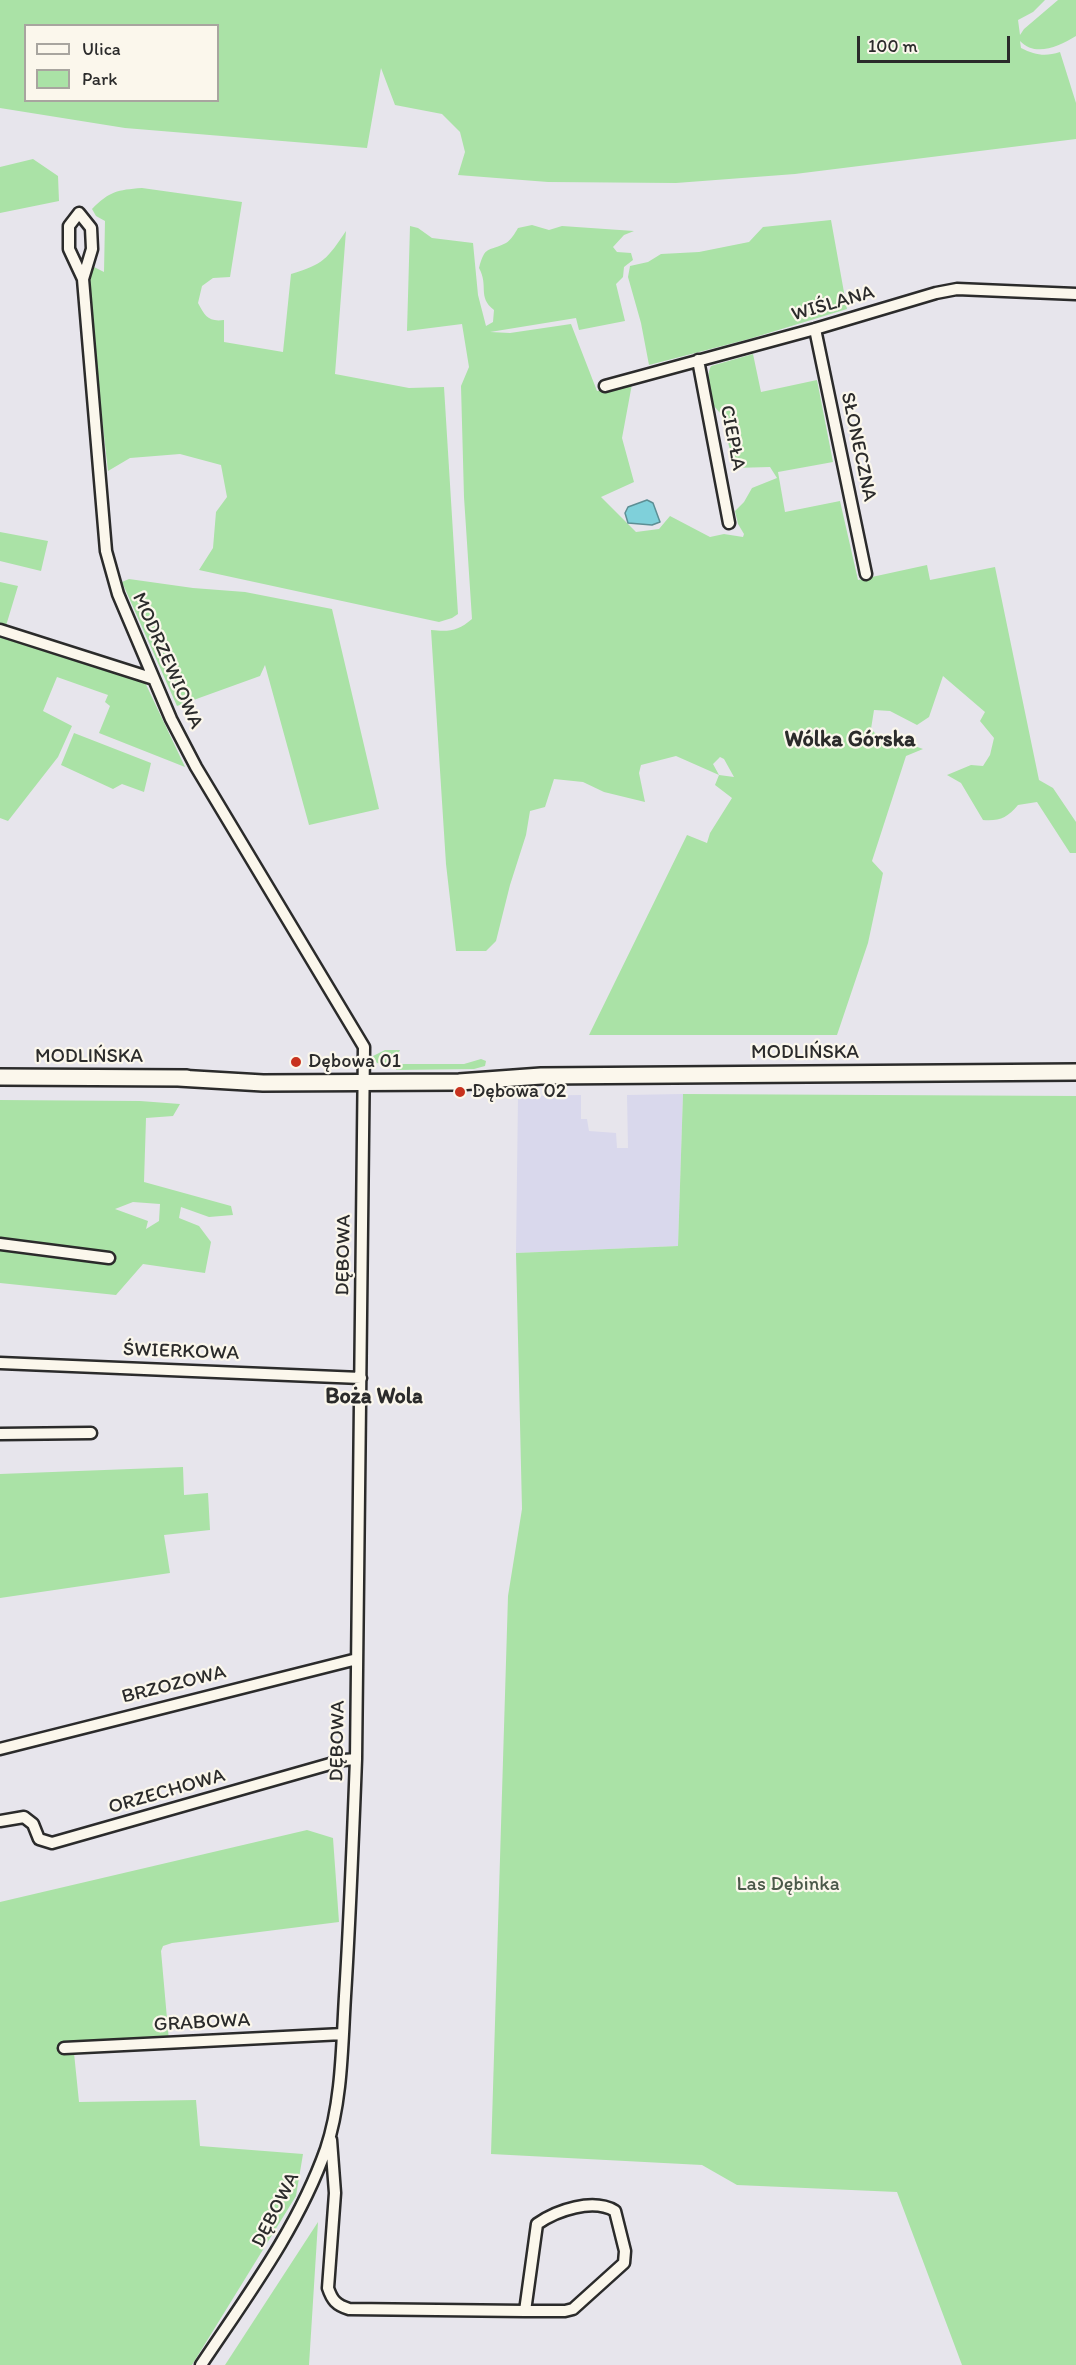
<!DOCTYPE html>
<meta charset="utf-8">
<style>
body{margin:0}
#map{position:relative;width:1076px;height:2365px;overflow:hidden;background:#e7e5ec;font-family:Itim,sans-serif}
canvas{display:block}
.legend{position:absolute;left:24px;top:24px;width:195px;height:78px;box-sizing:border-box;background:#fbf7ec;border:2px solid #a8a59f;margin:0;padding:8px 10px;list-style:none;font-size:18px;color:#2b2b2b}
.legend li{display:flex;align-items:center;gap:12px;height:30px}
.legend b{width:30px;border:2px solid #a8a59f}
.scale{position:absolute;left:857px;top:36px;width:153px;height:27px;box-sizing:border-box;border:3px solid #2b2b2b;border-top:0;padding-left:8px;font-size:18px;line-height:21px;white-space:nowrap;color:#2b2b2b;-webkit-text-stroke:4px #fbf7ec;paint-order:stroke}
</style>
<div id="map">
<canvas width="1076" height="2365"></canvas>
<ul class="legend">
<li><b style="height:8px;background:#fbf7ec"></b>Ulica</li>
<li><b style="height:16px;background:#aae2a6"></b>Park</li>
</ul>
<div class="scale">100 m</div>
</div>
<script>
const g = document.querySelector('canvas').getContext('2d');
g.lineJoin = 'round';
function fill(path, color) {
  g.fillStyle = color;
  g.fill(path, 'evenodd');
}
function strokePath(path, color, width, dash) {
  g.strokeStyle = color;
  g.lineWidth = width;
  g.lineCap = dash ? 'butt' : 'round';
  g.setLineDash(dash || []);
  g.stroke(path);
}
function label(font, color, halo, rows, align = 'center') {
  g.font = font + ' Itim,sans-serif';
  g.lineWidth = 4.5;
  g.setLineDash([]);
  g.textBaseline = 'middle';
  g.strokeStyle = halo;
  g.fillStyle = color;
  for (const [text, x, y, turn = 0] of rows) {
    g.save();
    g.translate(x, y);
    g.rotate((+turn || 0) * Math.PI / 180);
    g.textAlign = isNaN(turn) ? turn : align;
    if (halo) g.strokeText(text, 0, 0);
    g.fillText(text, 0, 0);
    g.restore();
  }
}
fill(new Path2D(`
 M683,1094L678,1246L516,1253L518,1096L581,1095V1119H587L589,1131L616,1133L617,1148H628L627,1095Z`), '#d9d8ec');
fill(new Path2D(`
 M0,0H1045L1033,12L1018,20L1020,35L1024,29L1058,0H1076V36C1058,47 1035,57 1020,41L1021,48C1035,55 1045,57 1060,52L1076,103V139L795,174L676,183L548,182L458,175L465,152L460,132L442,114L395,105L381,68L367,148L125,128L0,108ZM26,26H218V100H26Z
 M33,159L58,176L59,201L0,213V167Z
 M142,188L242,202L230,277L213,278L202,286L198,303C205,316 208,322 224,320V342L283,352L291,274C324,264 327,259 346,231L335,374L409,388L444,387L458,614L452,618L439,622L199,570L213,548L216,512L227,497L221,465L180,454L130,458L108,471L88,296L92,266L104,272L105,221L96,216L92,209C110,191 117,190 142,188Z
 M831,220L847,309L749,339L649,365L641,323L628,277L630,266L648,262L661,254L699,252L749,242L763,227Z
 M532,225L549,230L562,226L634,231L624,235L613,247L617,252L631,253L633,260L624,267L623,277L616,284L625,321L579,330L576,318L490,332L510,333L571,324L597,391L632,384L622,438L634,482L601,497L636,532L659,529L670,516L710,537L724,534L743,537L744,534L738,524L735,511L744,502L752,488L777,478L770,467L734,468C731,450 725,434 722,417C721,413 717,410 714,406C708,397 706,375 711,366L753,354L761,392L817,380L833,462L778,472L785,512L840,501L858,580L927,565L930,580L995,567L1039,780L1053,788L1076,822V853H1070L1037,802L1018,805C1007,818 1000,821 983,820L961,783L947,775L971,765L983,766L990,755L994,738L980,721L985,712L943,676L929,717L917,725L890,711L874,710L871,729L885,743L901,741L923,749L906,756L872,861L883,873L868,943L837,1035H589L687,835L707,843L710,833L732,798L715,785L719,775L676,756L641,765L639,773L645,802L604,792L583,782L554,779L545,807L530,811L526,835L510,885L496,941L486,951H456L446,864L431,630C449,632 458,631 472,619L464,497L461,386L469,367L462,324L407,331L410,226L418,228L432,238L473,243L478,295L486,326L493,322L494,310C477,297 489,286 479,268C485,245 488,252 506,243C511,240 515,233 518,228ZM720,757L724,759L734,777L719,775L713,764Z
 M0,532L48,541L41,571L0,561Z
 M129,579L193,588L245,592L332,609L379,809L309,825L265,665L260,676L177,706L122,582Z
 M0,582L18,586L5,629L142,676L185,767L99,733L110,706L105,702L108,695L57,677L43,711L72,726L58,757L8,821L0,818Z
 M74,733L151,763L144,792L122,784L113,789L61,765Z
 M385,1050H400L397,1056L387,1057L388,1064L391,1066L377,1063L373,1056Z
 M481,1059L486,1061L485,1066L474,1069L396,1070V1064H464Z
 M683,1094L1076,1096V2365H962L897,2192L737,2185L702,2165L491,2154L508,1596L522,1509L516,1253L678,1246Z
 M0,1100L140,1101L180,1104L173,1116L146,1118L144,1182L231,1206L233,1215L209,1217L181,1207L179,1218L199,1226L211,1242L205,1273L143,1264L116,1295L0,1283ZM133,1202L160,1204L159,1221L146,1229L148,1221L115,1209Z
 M183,1467L184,1495L208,1493L210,1530L164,1535L170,1573L0,1598V1474Z
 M307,1830L333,1838L339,1922L172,1943L163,1946L161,1951L169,2041L73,2043L79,2102L196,2100L200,2146L303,2154L296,2196L192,2365H0V1902Z
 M318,2222L309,2365H225Z`), '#aae2a6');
const water = new Path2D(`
 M647,500L653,503L660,522L652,525L628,523L625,513L628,507Z`);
fill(water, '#7fd0da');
strokePath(water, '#5d8e94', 1.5);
const street = new Path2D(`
 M83,279L92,249L91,228L79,213L69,226V249L83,279L106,551L118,594L171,719L196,767L364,1047L356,1759C353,1838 350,1917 345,1996C342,2045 342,2102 326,2149C298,2228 247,2296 201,2365
 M815,329L866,574
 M698,360L729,523
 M605,386L815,329L936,293L957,289L1076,294
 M0,630L154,679
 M0,1244L109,1258
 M0,1363L361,1378
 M0,1434L91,1433
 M0,1749L357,1659
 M0,1821L24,1817L33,1824L39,1839L52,1843L344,1760L356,1759
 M64,2048L343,2034
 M331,2140L335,2193L328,2288C332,2300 336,2305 349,2309L525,2311L537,2224C557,2210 593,2198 615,2211L625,2251L624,2263L573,2309L565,2311H525`);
const secondary = new Path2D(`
 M0,1077L187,1078
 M178,1078L263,1083L459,1082L541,1076L1076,1072`);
strokePath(street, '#2b2b2b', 15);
strokePath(secondary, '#2b2b2b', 20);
strokePath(street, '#fbf7ec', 10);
strokePath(secondary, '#fbf7ec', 15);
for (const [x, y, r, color] of [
 [296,1062,6,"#c8321e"],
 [460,1092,6,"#c8321e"]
]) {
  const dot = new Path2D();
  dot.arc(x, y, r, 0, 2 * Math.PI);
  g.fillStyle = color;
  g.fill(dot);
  strokePath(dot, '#fbf7ec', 2);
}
label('20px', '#2b2b2b', '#fbf7ec', [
 ["WIŚLANA",833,304,-16],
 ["CIEPŁA",732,438,79],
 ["SŁONECZNA",858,447,78],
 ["MODRZEWIOWA",167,661,66],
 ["MODLIŃSKA",805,1053],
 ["MODLIŃSKA",89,1057],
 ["DĘBOWA",344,1255,-89],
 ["ŚWIERKOWA",181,1352,2],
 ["BRZOZOWA",174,1685,-14],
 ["DĘBOWA",338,1741,-89],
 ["ORZECHOWA",167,1792,-16],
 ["GRABOWA",202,2023,-3],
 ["DĘBOWA",276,2210,-63]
]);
label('20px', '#2b2b2b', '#fbf7ec', [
 ["Dębowa 01",308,1062],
 ["Dębowa 02",472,1092]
], 'left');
label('20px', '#4b594a', '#fbf7ec', [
 ["Las Dębinka",788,1885]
]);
label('bold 22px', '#2b2b2b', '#fbf7ec', [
 ["Wólka Górska",850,740],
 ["Boża Wola",374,1397]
]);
</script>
